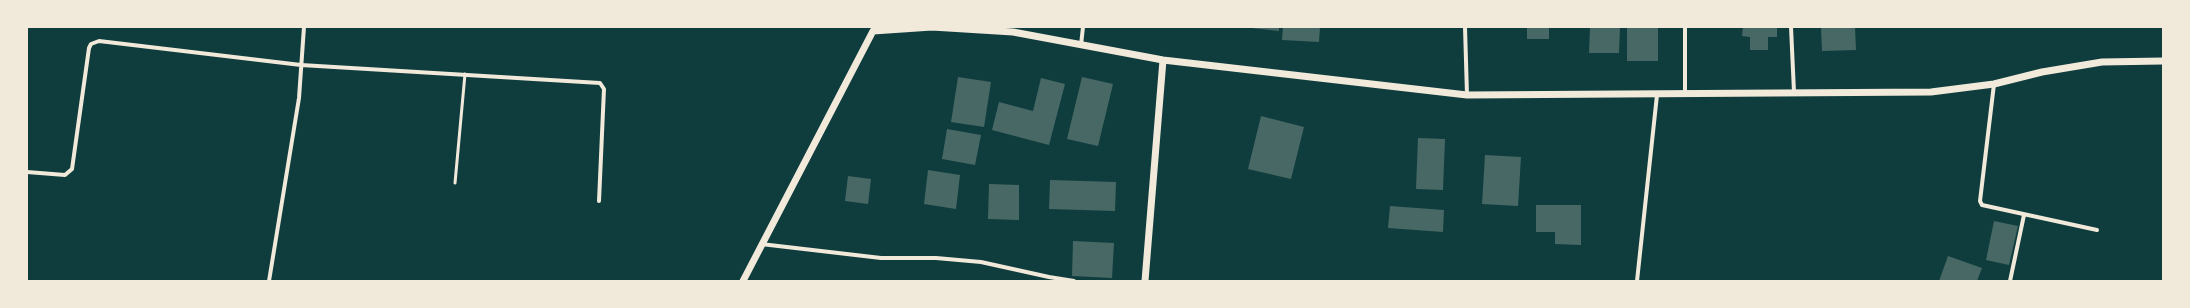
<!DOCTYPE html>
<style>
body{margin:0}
#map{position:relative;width:2190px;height:308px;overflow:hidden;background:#0f3d3e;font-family:"Public Sans",sans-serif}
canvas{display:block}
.frame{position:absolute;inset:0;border:28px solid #f1e9da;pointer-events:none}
</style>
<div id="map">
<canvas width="2190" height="308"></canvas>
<div class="frame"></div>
</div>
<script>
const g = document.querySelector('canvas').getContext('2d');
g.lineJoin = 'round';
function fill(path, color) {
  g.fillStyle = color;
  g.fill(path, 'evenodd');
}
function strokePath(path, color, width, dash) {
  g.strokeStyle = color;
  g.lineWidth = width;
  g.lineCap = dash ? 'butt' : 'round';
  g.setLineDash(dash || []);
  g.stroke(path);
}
fill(new Path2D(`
 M1242,27H1279V31Z
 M1283,27H1320L1319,42L1282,40Z
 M1527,27H1549V39H1527Z
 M1590,27H1620L1619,53H1589Z
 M1627,27H1658V61H1627Z
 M1743,27H1777V37H1768V50H1750V37L1742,36Z
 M1821,27H1855L1856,50L1822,51Z
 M958,77L991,82L984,127L951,122Z
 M1082,77L1113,84L1098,146L1067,139Z
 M1041,78L1065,84L1049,145L992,130L999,102L1033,111Z
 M1261,116L1304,127L1291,179L1248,169Z
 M947,129L981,135L975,165L942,159Z
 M1418,138L1445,139L1443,190L1416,189Z
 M1485,155L1521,157L1518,206L1482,204Z
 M928,170L960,175L956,209L924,204Z
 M848,176L871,179L868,204L845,201Z
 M1050,180L1116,182L1115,211L1049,209Z
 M989,184L1019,185V220L988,219Z
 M1536,205H1581V245L1555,244V232H1536Z
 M1390,206L1444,210L1443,232L1388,228Z
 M1994,221L2018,226L2009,265L1986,260Z
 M1073,241L1114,243L1112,278L1072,276Z
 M1948,256L1982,268L1977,281H1939Z`), '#486865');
strokePath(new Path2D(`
 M455,183L465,74`), '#f1e9da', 3);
strokePath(new Path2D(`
 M1465,27L1467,95
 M1685,27V93
 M1791,27L1794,92
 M1081,45L1083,27
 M1994,84L1980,201L1982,205L2097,230
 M27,172L65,175L72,169L89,48L91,44L99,41L301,65L600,83L604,89L599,201
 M761,244L881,258H936L981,262L1049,277L1074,281
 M269,281L299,98L304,27
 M1637,281L1657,95
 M2010,281L2024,215`), '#f1e9da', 4);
strokePath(new Path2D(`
 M743,281L873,31L932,27L1013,32L1163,60L1467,95L1931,92L1994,84L2042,72L2102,62L2163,61
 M1145,281L1163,60`), '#f1e9da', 7);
</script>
